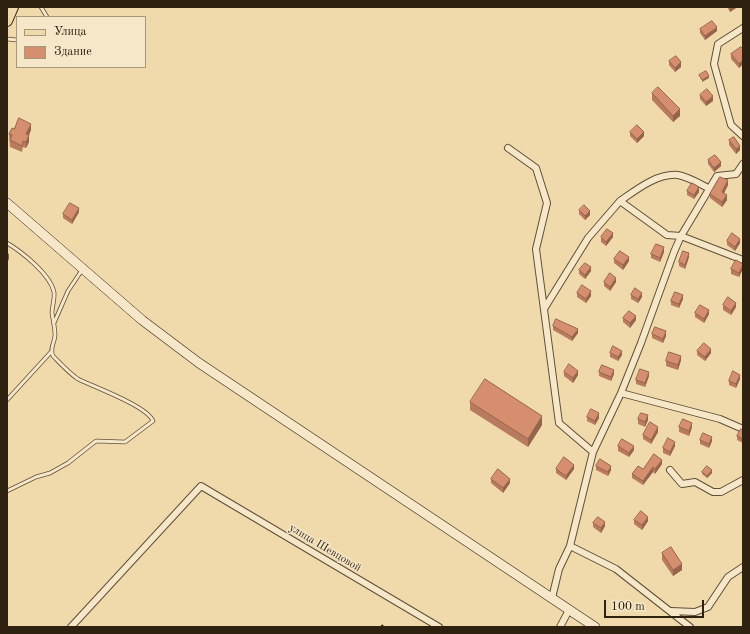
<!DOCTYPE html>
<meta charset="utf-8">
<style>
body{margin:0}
#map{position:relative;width:750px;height:634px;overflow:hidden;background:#f0daab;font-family:"Old Standard TT",serif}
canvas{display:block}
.frame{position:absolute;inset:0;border:8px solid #2f2110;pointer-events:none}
.legend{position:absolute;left:16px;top:16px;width:130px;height:52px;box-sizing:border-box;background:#f5e7c8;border:1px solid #a6987e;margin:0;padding:5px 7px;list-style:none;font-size:12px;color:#2f2110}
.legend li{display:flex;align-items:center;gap:8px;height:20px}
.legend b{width:20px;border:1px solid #a6987e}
.scale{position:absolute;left:604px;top:600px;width:100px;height:18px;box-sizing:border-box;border:2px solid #2f2110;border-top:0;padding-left:5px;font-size:12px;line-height:14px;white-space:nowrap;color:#2f2110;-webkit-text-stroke:3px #f5e7c8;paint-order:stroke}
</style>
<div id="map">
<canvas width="750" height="634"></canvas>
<div class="frame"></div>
<ul class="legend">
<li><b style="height:5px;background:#f0daab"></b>Улица</li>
<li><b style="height:11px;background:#d68f6e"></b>Здание</li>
</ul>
<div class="scale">100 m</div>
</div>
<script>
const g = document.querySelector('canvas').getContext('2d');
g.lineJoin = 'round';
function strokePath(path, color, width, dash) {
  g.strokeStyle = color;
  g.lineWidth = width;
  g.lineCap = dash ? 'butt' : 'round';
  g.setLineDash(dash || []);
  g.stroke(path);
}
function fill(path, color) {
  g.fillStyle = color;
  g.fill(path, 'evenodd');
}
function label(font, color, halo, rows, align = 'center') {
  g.font = font + ' "Old Standard TT",serif';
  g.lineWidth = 3;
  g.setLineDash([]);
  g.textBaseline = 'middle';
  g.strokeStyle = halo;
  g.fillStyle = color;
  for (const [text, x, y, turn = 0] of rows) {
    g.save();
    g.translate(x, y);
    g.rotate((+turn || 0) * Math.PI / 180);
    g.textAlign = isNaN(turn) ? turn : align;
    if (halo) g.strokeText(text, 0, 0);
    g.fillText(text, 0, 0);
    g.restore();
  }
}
const lane = new Path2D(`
 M41,7L47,17
 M7,39L17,40
 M7,243C22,252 50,274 54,292C55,299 52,306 52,313C53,320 55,328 55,335C55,342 49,349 53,356C60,363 69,373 78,379C94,387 147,406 153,421L125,442L96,441L68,463L50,473L36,477L7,491
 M54,323L68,291L82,270
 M7,400L51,352`);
const street = new Path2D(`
 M743,28L718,44L714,64L731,125L743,136
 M508,148L536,168L547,203L536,249L559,423L593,452L570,546L559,569L552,598
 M620,201C636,190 657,173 678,175C689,177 700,184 710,189
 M544,309L588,238L620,201L667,235L681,236L743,260
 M621,393L641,343L674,252L681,236L717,176L736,174L743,164
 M593,452L621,393L720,419L743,429
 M670,470L682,484L695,482L713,492H721L743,480
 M570,546L616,569L690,627
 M671,611L695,612L708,607L728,577L743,567
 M71,627L201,486L439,627
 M560,627L569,610`);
const secondary = new Path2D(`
 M7,203L142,320L199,363L595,627`);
const primary = new Path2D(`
 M7,21L13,7`);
strokePath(lane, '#5f4f37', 4.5);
strokePath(street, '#5f4f37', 8);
strokePath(secondary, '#2f2110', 10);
strokePath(primary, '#2f2110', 12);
strokePath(lane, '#f5e7c8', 3);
strokePath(street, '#f5e7c8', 6);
strokePath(secondary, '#f5e7c8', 9);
strokePath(primary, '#f0daab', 10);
strokePath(new Path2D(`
 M381,627L383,625`), '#2f2110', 2, [7, 7]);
fill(new Path2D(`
 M727,7H736V8L730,12Z
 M700,29L717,31L705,40L700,33Z
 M743,49V64L739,68L731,59V54Z
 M669,61L681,67L675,72L669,65Z
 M652,93L680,116L673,122L652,100Z
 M700,95L713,101L706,106L700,99Z
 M14,129L31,130L29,135V142L26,148L23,147L22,152L10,147L9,134Z
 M630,132L644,136L637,143L630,136Z
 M729,140L740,150L736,154L729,145Z
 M708,160L721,166L714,172L708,164Z
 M728,185L724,193L727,200L722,207L710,198V194Z
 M687,191L699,192L694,199L687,195Z
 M579,210L590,215L585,220L579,214Z
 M79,212L72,224L63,218V214Z
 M601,237H613L606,246L601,242Z
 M727,241L740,243L735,251L727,245Z
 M664,252L660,262L651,258V254Z
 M689,257L685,269L679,266V262Z
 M614,259L629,261L623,270L614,263Z
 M743,264L739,277L731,274V269Z
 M579,270L591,271L585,279L579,274Z
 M604,282H616L610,291L604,286Z
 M577,293L591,296L586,303L577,297Z
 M631,295L642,297L638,303L631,299Z
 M683,299L679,308L671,305V301Z
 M723,305L736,307L731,315L723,310Z
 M695,313L709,314L704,323L695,317Z
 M623,318L636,320L630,328L623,322Z
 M553,326L578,333L572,341L553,330Z
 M652,334L666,336L663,343L652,338Z
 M697,351L711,353L705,361L697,355Z
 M610,353L622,355L618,361L610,357Z
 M681,360L678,370L666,366V361Z
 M564,372L578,375L573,383L564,376Z
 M599,372L614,374L611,381L599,376Z
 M649,376L645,387L636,384V380Z
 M740,379L736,388L729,385V381Z
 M470,402L542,425L528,447L470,410Z
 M587,417L599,418L595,425L587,421Z
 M638,419L648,420L645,427L638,424Z
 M679,427H692L689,436L679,432Z
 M743,431V443L737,440V436Z
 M658,432L651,444L643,439V435Z
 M700,440L712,441L709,448L700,444Z
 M618,446L634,450L629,457L618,451Z
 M675,446L670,456L663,453V448Z
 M662,464L655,474L653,472L643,485L632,478V474L643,469Z
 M596,466L611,470L608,476L596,470Z
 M556,469H574L566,480L556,473Z
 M702,472L712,473L707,478L702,474Z
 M491,479L510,483L503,493L491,483Z
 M634,520L648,521L642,530L634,524Z
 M593,523L605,526L601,533L593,527Z
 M662,553L682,570L673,576L662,560Z`), '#b87b5f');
fill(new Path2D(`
 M731,7H736V8L730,12V8Z
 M717,27V31L705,40V36Z
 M743,60V64L739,68V64Z
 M681,62V67L675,72V68Z
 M709,76V78L702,82V80Z
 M713,96V101L706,106V102Z
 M680,109V116L673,122V116Z
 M31,124V130L26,141V134Z
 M644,132V136L637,143V139Z
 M29,135V142L26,148V142Z
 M740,146V150L736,154V149Z
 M721,162V166L714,172V168Z
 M728,180V185L722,197V192Z
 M699,187V192L694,199V195Z
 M727,195V200L722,207V202Z
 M79,208V212L72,224V220Z
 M590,211V215L585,220V216Z
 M613,233V237L606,246V242Z
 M740,239V243L735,251V247Z
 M664,247V252L660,262V258Z
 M9,253V259L7,263V256Z
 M689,253V257L685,269V265Z
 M629,257V261L623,270V265Z
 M743,265V269L739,277V273Z
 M591,267V271L585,279V275Z
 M616,278V282L610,291V287Z
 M591,291V296L586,303V299Z
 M642,293V297L638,303V299Z
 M683,295V299L679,308V304Z
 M736,303V307L731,315V311Z
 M709,310V314L704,323V319Z
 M636,316V320L630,328V323Z
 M578,329V333L572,341V337Z
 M666,331V336L663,343V339Z
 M711,349V353L705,361V357Z
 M622,351V355L618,361V357Z
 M681,356V360L678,370V365Z
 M614,370V374L611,381V377Z
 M578,371V375L573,383V378Z
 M649,372V376L645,387V383Z
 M740,375V379L736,388V384Z
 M599,413V418L595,425V421Z
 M648,415V420L645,427V422Z
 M542,416V425L528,447V439Z
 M692,423V427L689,436V431Z
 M658,427V432L651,444V440Z
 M712,437V441L709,448V444Z
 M675,442V446L670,456V452Z
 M634,446V450L629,457V453Z
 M662,460V464L655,474V469Z
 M574,465V469L566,480V476Z
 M611,466V470L608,476V472Z
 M653,467V472L643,485V481Z
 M712,470V473L707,478V476Z
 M510,479V483L503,493V488Z
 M648,517V521L642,530V525Z
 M605,522V526L601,533V528Z
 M682,564V570L673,576V570Z`), '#96644d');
const building = new Path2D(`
 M712,21L717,27L705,36L700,29Z
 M741,47L743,49V60L739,64L731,54Z
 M676,56L681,62L675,68L669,61Z
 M706,71L709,76L702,80L699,75Z
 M658,87L680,109L673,116L652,93Z
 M707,89L713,96L706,102L700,95Z
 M19,118L31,124L26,134L29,135L26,142L23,141L22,146L10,140L12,135L9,134L12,128L14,129Z
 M637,125L644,132L637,139L630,132Z
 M734,137L740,146L736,149L729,140Z
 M715,155L721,162L714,168L708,160Z
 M720,177L728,180L722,192L727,195L722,202L710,194Z
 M692,183L699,187L694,195L687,191Z
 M70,203L79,208L72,220L63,214Z
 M584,205L590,211L585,216L579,210Z
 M607,229L613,233L606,242L601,237Z
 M732,233L740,239L735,247L727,241Z
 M656,244L664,247L660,258L651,254Z
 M620,251L629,257L623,265L614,259Z
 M683,251L689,253L685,265L679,262Z
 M736,260L743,264V265L739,273L731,269Z
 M585,263L591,267L585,275L579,270Z
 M610,273L616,278L610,287L604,282Z
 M582,285L591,291L586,299L577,293Z
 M635,288L642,293L638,299L631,295Z
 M675,292L683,295L679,304L671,301Z
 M728,297L736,303L731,311L723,305Z
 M700,305L709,310L704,319L695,313Z
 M629,311L636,316L630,323L623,318Z
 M556,319L578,329L572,337L553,326Z
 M655,327L666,331L663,339L652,334Z
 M704,343L711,349L705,357L697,351Z
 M613,346L622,351L618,357L610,353Z
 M669,352L681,356L678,365L666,361Z
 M569,364L578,371L573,378L564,372Z
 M602,365L614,370L611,377L599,372Z
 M640,369L649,372L645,383L636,380Z
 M733,371L740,375L736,384L729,381Z
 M485,379L542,416L528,439L470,402Z
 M591,409L599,413L595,421L587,417Z
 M641,413L648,415L645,422L638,419Z
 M683,419L692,423L689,431L679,427Z
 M650,422L658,427L651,440L643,435Z
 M741,429L743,431V439L737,436Z
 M703,433L712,437L709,444L700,440Z
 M668,438L675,442L670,452L663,448Z
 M622,439L634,446L629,453L618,446Z
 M654,454L662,460L655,469L653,467L643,481L632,474L638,466L643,469Z
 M564,457L574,465L566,476L556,469Z
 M600,459L611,466L608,472L596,466Z
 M707,466L712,470L707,476L702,472Z
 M498,469L510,479L503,488L491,479Z
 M641,511L648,517L642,525L634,520Z
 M598,517L605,522L601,528L593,523Z
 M671,547L682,564L673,570L662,553Z`);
fill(building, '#d68f6e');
strokePath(building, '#96644d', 1);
label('11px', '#2f2110', '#f5e7c8', [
 ["улица Шевцовой",325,548,31]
]);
</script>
